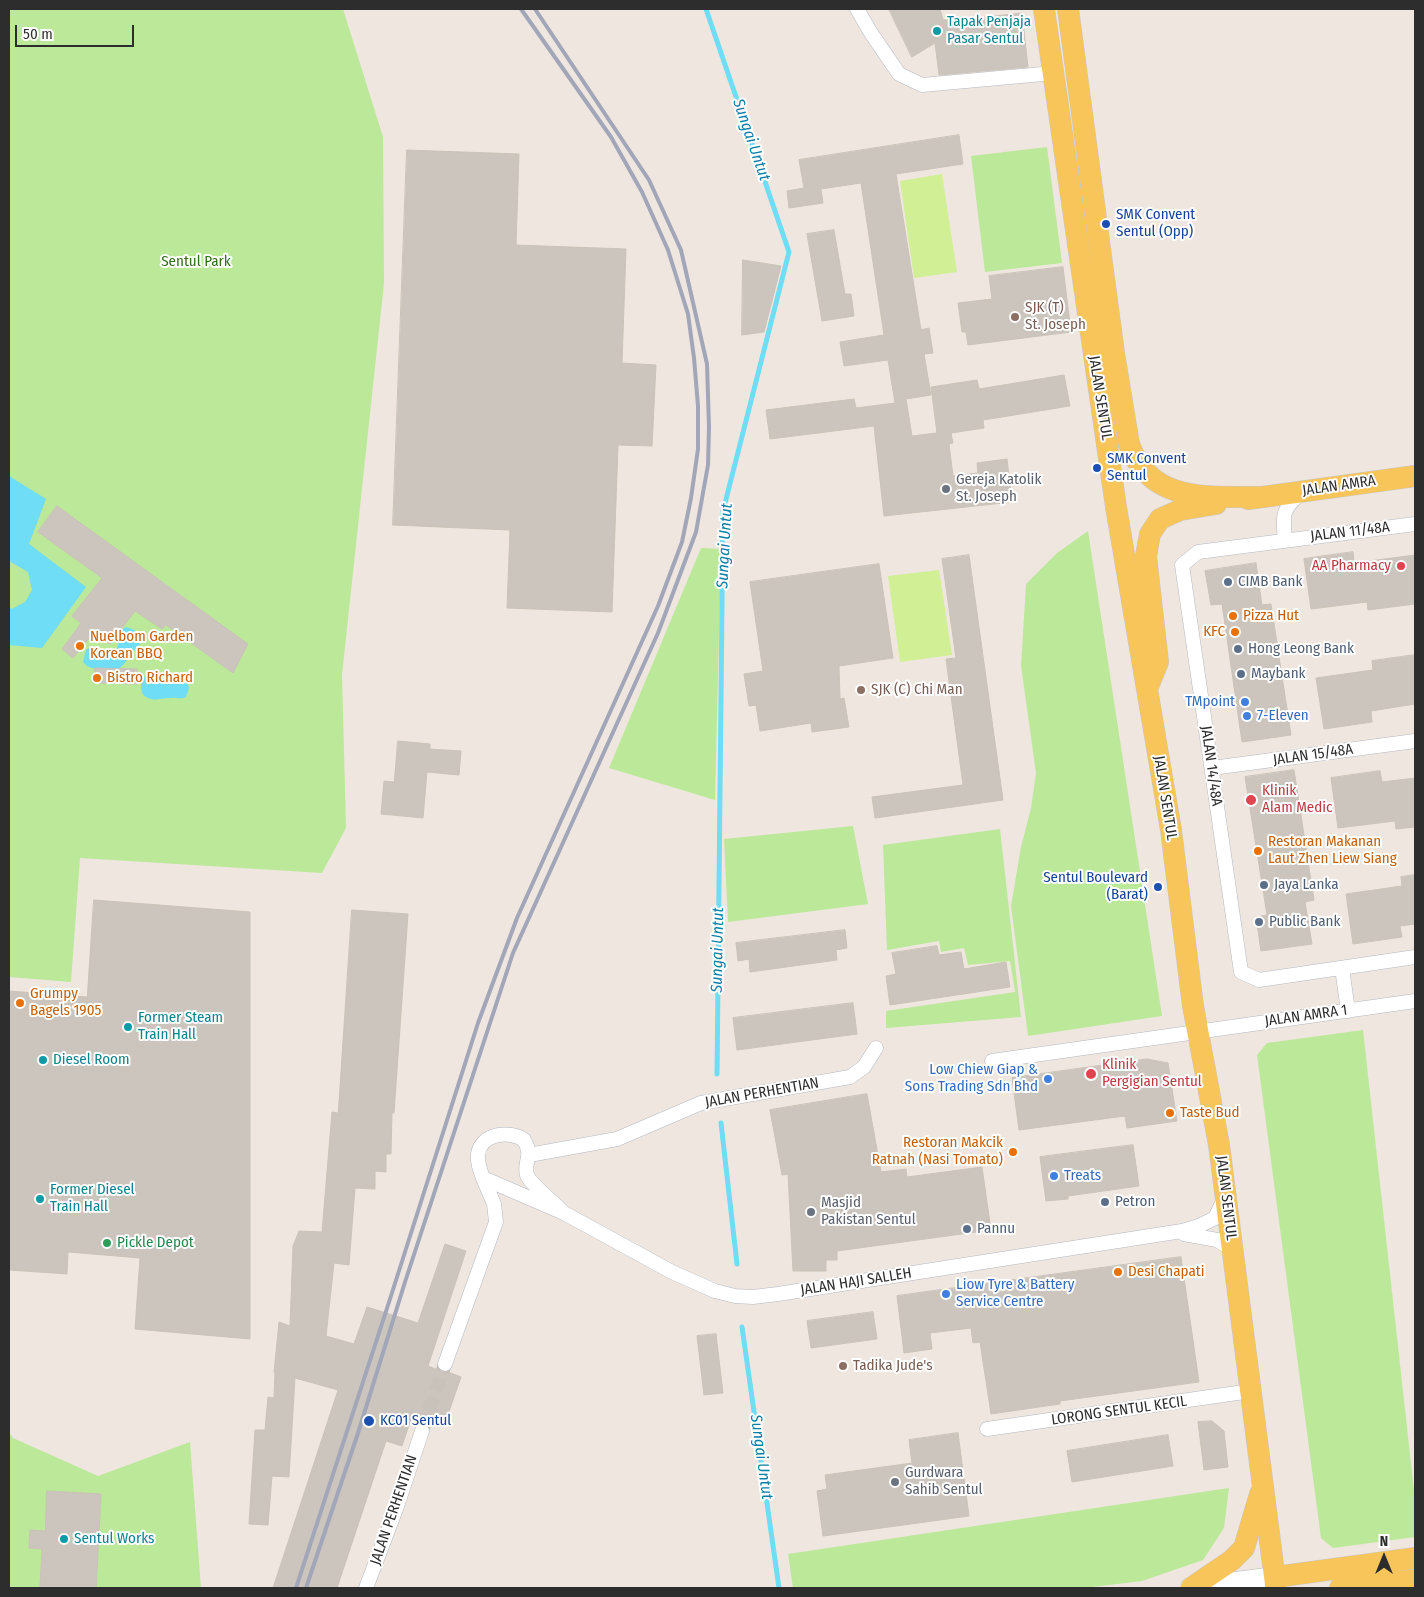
<!DOCTYPE html>
<style>
body{margin:0}
#map{position:relative;width:1424px;height:1597px;overflow:hidden;background:#efe7df;font-family:"Fira Sans Condensed",sans-serif}
canvas{display:block}
.frame{position:absolute;inset:0;border:10px solid #2d2d2d;pointer-events:none}
.north{position:absolute;left:1359px;top:1532px;width:50px;height:50px;-webkit-text-stroke:4px #fff;paint-order:stroke;rotate:0deg;font-size:14px;font-weight:700;line-height:20px;text-align:center;color:#2d2d2d}
.north::after{content:'';display:block;margin:auto;width:18px;height:22px;background:#2d2d2d;clip-path:polygon(50% 0,100% 100%,50% 72%,0 100%)}
.scale{position:absolute;left:15px;top:25px;width:119px;height:22px;box-sizing:border-box;border:2px solid #2d2d2d;border-top:0;padding-left:6px;font-size:15px;line-height:18px;white-space:nowrap;color:#2d2d2d;-webkit-text-stroke:4px #fff;paint-order:stroke}
</style>
<div id="map">
<canvas width="1424" height="1597"></canvas>
<div class="frame"></div>
<div class="north">N</div>
<div class="scale">50 m</div>
</div>
<script>
const g = document.querySelector('canvas').getContext('2d');
g.lineJoin = 'round';
function fill(path, color) {
  g.fillStyle = color;
  g.fill(path, 'evenodd');
}
function strokePath(path, color, width, dash) {
  g.strokeStyle = color;
  g.lineWidth = width;
  g.lineCap = dash ? 'butt' : 'round';
  g.setLineDash(dash || []);
  g.stroke(path);
}
function label(font, color, halo, rows, align = 'center') {
  g.font = font + ' "Fira Sans Condensed",sans-serif';
  g.lineWidth = 4;
  g.setLineDash([]);
  g.textBaseline = 'middle';
  g.strokeStyle = halo;
  g.fillStyle = color;
  for (const [text, x, y, turn = 0] of rows) {
    g.save();
    g.translate(x, y);
    g.rotate((+turn || 0) * Math.PI / 180);
    g.textAlign = isNaN(turn) ? turn : align;
    if (halo) g.strokeText(text, 0, 0);
    g.fillText(text, 0, 0);
    g.restore();
  }
}
fill(new Path2D(`
 M9,9H343L383,137L384,283L342,675L346,828L322,873L80,858L71,982L9,977Z
 M1047,147L1062,263L985,272L971,156Z
 M1088,531L1162,1016L1028,1036L1011,906L1021,847L1031,808L1036,773L1021,666L1026,584L1057,553Z
 M701,548L721,549L715,800L609,768Z
 M853,826L868,904L728,922L724,839Z
 M1000,829L1021,1017L886,1028V1011L1015,992L1010,961L968,965L964,948L941,952L939,941L887,950L883,845Z
 M1363,1030L1415,1500V1537L1333,1548L1321,1538L1257,1055L1267,1043Z
 M9,1432L13,1438L98,1476L190,1442L201,1588H9Z
 M1229,1488L1224,1528L1203,1560L1142,1581L1084,1588H793L788,1554Z`), '#bbe899');
fill(new Path2D(`
 M942,174L957,272L914,278L900,181Z
 M939,570L952,655L900,662L888,576Z`), '#d1ef94');
fill(new Path2D(`
 M9,476L46,499L29,544L86,587L42,648L9,645V607L12,609L25,602L32,590L28,572L9,561Z
 M126,627L132,629L139,633L141,642C138,647 134,650 131,655C119,670 121,671 101,669C93,669 88,668 83,662L86,650C98,641 103,656 113,652C123,647 115,632 126,627Z
 M152,674C157,677 162,681 167,683C174,685 179,680 188,684L189,688L186,697C180,700 177,697 170,698C159,698 154,703 143,695C140,685 139,676 152,674Z`), '#6eddf5');
strokePath(new Path2D(`
 M706,9L789,252L723,511L717,1074
 M721,1123L737,1264
 M742,1327L779,1588`), '#6eddf5', 5);
const building = new Path2D(`
 M889,9H940L943,20L968,19L1022,13L1028,67L939,75L935,43L912,57Z
 M959,135L963,164L896,174L921,330L929,328L933,353L924,354L931,395L906,399L912,436L937,433L931,387L977,380L979,389L1064,375L1070,406L983,420L984,428L951,433L953,443L949,444L953,476L978,473L977,463L1007,459L1012,502L884,516L874,426L770,439L766,410L854,399L856,408L895,403L888,360L844,366L840,342L884,335L861,183L821,189L823,203L789,208L787,191L804,188L799,160Z
 M407,150L519,154L516,245L626,249L622,363L656,365L652,446L618,445L612,612L507,608L510,530L393,525Z
 M834,230L845,294H851L854,316L822,321L807,234Z
 M743,260L781,266L764,332L742,335Z
 M1063,267L1071,332L968,345L966,332H962L958,303L992,299L989,276Z
 M57,506L248,644L233,673L166,625L162,629L135,611L110,644L96,634V630L73,658L62,649L81,623L72,616L102,578L38,532Z
 M1353,552L1354,563L1415,555V604L1368,610L1367,602L1311,609L1304,559Z
 M969,555L1003,800L875,818L872,797L963,785L946,659L956,658L942,559Z
 M1256,563L1262,605L1271,604L1291,735L1242,742L1222,604L1211,605L1205,571Z
 M879,564L893,658L839,666L840,699L844,698L849,727L812,732L811,723L760,731L756,705L749,706L744,674L763,671L750,582Z
 M1415,655V704L1371,711L1372,722L1324,729L1316,678L1373,670L1372,661Z
 M95,668L137,669V684L94,683Z
 M398,741L430,744V749L461,751L459,775L427,772L423,818L381,814L384,781L394,782Z
 M1294,770L1314,900L1305,902L1312,944L1261,951L1256,917L1267,915L1245,777Z
 M1380,771L1382,782L1415,778V827L1396,829L1395,821L1338,828L1331,778Z
 M1415,875V924L1400,926L1402,937L1353,944L1346,894L1402,886L1401,877Z
 M94,900L250,912V1339L135,1329L140,1258L68,1252L67,1274L9,1270V991L87,997Z
 M352,910L408,914L394,1113H392L391,1154H386V1172L375,1171V1189L355,1188L349,1265L334,1263L326,1336L354,1344L367,1307L418,1323L445,1244L466,1251L428,1366L443,1372H448L461,1377L444,1426L412,1416L402,1446L386,1441L337,1588H273L338,1390L295,1378L289,1477L272,1476L268,1525L249,1524L255,1430H265L268,1397L274,1398L275,1373L274,1372L279,1322L290,1326L293,1246L299,1231L322,1232L332,1112L338,1113Z
 M845,930L847,948L836,950L837,960L750,972L749,959L738,961L736,943Z
 M937,946L939,955L961,952L964,969L1006,962L1010,987L890,1005L886,976L896,974L892,953Z
 M853,1003L857,1034L737,1050L733,1018Z
 M1147,1059L1168,1063L1177,1121L1127,1128L1125,1116L1019,1130L1012,1078Z
 M867,1094L881,1172L906,1169L907,1177L982,1167L991,1230L837,1251V1260H826V1271H793L788,1174L782,1175L770,1110Z
 M1133,1145L1139,1186L1068,1196V1199L1046,1201L1040,1157Z
 M1181,1257L1199,1382L1060,1401V1404L991,1414L980,1342L973,1343L971,1328L930,1333L932,1349L904,1353L897,1296Z
 M873,1312L877,1339L811,1348L807,1321Z
 M716,1334L723,1393L704,1395L697,1336Z
 M1212,1421L1224,1431L1228,1467L1204,1470L1198,1422Z
 M958,1433L969,1516L823,1536L817,1491L827,1489L825,1475L912,1463L909,1440Z
 M1168,1435L1173,1466L1072,1482L1067,1451Z
 M47,1491L101,1494L96,1588H40L42,1549L29,1548L30,1530L45,1531Z`);
fill(building, '#cbc5bd');
strokePath(building, '#cbc2b8', 1);
strokePath(new Path2D(`
 M422,1431L445,1364`), '#c8c2bb', 14, [14, 7]);
const street = new Path2D(`
 M857,9L871,33L899,74L922,85L1054,73
 M1415,524L1198,552L1182,565L1241,972L1259,980L1415,957
 M1285,541C1283,514 1281,510 1302,492
 M1212,768L1415,741
 M1342,968L1348,1011
 M992,1061L1415,1001
 M529,1155L617,1139L701,1103L850,1077L864,1067L876,1048
 M564,1213C556,1204 530,1184 527,1175C523,1161 534,1157 524,1140C510,1130 481,1133 478,1154C477,1162 480,1170 483,1178L564,1213L672,1272L715,1291L735,1296L753,1297L778,1294L1182,1231L1199,1226L1215,1218L1225,1197
 M1184,1234L1217,1240L1233,1250
 M445,1364L496,1222L494,1204L483,1178
 M987,1429L1251,1391
 M366,1588L396,1509L422,1431`);
const secondary = new Path2D(`
 M1190,1588L1275,1577`);
const primary = new Path2D(`
 M1044,9L1116,507L1171,830L1193,1006L1219,1145L1276,1588
 M1068,9L1114,353L1129,444C1151,505 1210,496 1263,497
 M1248,499L1415,476
 M1147,689L1158,662L1146,556L1150,534L1160,519L1180,510L1216,504
 M1275,1577L1415,1558
 M1191,1588L1232,1560L1244,1548L1260,1494
 M1340,1588L1415,1580`);
strokePath(street, '#b3b7c1', 15);
strokePath(secondary, '#b3b7c1', 21);
strokePath(primary, '#c8c8c8', 22);
strokePath(street, '#fff', 14);
strokePath(secondary, '#fff', 20);
strokePath(primary, '#f8c55b', 21);
strokePath(new Path2D(`
 M296,1588L390,1299L478,1023L517,918L658,606L682,542L691,498L698,449V406L694,358L688,314L668,250L642,192L611,137L521,9
 M306,1588L358,1433L405,1282L513,953L658,633L696,532L708,465L709,427L707,364L681,250L649,180L535,9`), '#a1a6b8', 4);
for (const [x, y, r, color] of [
 [937,31,5,"#0f9aa8"],
 [1106,224,5,"#1a4fb4"],
 [1015,317,5,"#8d6e63"],
 [1097,468,5,"#1a4fb4"],
 [946,489,5,"#6b7280"],
 [1401,566,5,"#e0444e"],
 [1228,582,5,"#5c6f8a"],
 [1233,616,5,"#e8710a"],
 [1235,632,5,"#e8710a"],
 [80,646,5,"#e8710a"],
 [1238,649,5,"#5c6f8a"],
 [1241,674,5,"#5c6f8a"],
 [97,678,5,"#e8710a"],
 [861,690,5,"#8d6e63"],
 [1245,702,5,"#3f7fe0"],
 [1247,716,5,"#3f7fe0"],
 [1251,800,6,"#e0444e"],
 [1258,851,5,"#e8710a"],
 [1264,885,5,"#5c6f8a"],
 [1158,887,5,"#1a4fb4"],
 [1259,922,5,"#5c6f8a"],
 [20,1003,5,"#e8710a"],
 [128,1027,5,"#0f9aa8"],
 [43,1060,5,"#0f9aa8"],
 [1091,1074,6,"#e0444e"],
 [1048,1079,5,"#3f7fe0"],
 [1170,1113,5,"#e8710a"],
 [1013,1152,5,"#e8710a"],
 [1054,1176,5,"#3f7fe0"],
 [40,1199,5,"#0f9aa8"],
 [1105,1202,5,"#5c6f8a"],
 [811,1212,5,"#6b7280"],
 [967,1229,5,"#5c6f8a"],
 [107,1243,5,"#2e9e5b"],
 [1118,1272,5,"#e8710a"],
 [946,1294,5,"#3f7fe0"],
 [843,1366,5,"#8d6e63"],
 [369,1421,6,"#1a4fb4"],
 [895,1482,5,"#6b7280"],
 [64,1539,5,"#0f9aa8"]
]) {
  const dot = new Path2D();
  dot.arc(x, y, r, 0, 2 * Math.PI);
  g.fillStyle = color;
  g.fill(dot);
  strokePath(dot, '#fff', 2);
}
label('15px', '#0d838f', '#fff', [
 ["Tapak Penjaja",947,22],
 ["Pasar Sentul",947,39],
 ["Former Steam",138,1018],
 ["Train Hall",138,1035],
 ["Diesel Room",53,1060],
 ["Former Diesel",50,1190],
 ["Train Hall",50,1207],
 ["Sentul Works",74,1539]
], 'left');
label('15px', '#164399', '#fff', [
 ["SMK Convent",1116,215],
 ["Sentul (Opp)",1116,232],
 ["SMK Convent",1107,459],
 ["Sentul",1107,476],
 ["Sentul Boulevard",1148,878,"right"],
 ["(Barat)",1148,895,"right"],
 ["KC01 Sentul",380,1421]
], 'left');
label('15px', '#317017', '#fff', [
 ["Sentul Park",196,262]
]);
label('15px', '#785e54', '#fff', [
 ["SJK (T)",1025,308],
 ["St. Joseph",1025,325],
 ["SJK (C) Chi Man",871,690],
 ["Tadika Jude's",853,1366]
], 'left');
label('15px', '#2d2d2d', '#fff', [
 ["JALAN SENTUL",1100,398,81],
 ["JALAN AMRA",1339,486,-8],
 ["JALAN 11/48A",1350,532,-7],
 ["JALAN 15/48A",1313,755,-8],
 ["JALAN 14/48A",1211,766,82],
 ["JALAN SENTUL",1165,798,81],
 ["JALAN AMRA 1",1306,1016,-8],
 ["JALAN PERHENTIAN",762,1093,-10],
 ["JALAN SENTUL",1226,1198,83],
 ["JALAN HAJI SALLEH",856,1282,-9],
 ["LORONG SENTUL KECIL",1119,1411,-8],
 ["JALAN PERHENTIAN",394,1510,-71]
]);
label('15px', '#5b616d', '#fff', [
 ["Gereja Katolik",956,480],
 ["St. Joseph",956,497],
 ["Masjid",821,1203],
 ["Pakistan Sentul",821,1220],
 ["Gurdwara",905,1473],
 ["Sahib Sentul",905,1490]
], 'left');
label('15px', '#be3a42', '#fff', [
 ["AA Pharmacy",1391,566,"right"],
 ["Klinik",1262,791],
 ["Alam Medic",1262,808],
 ["Klinik",1102,1065],
 ["Pergigian Sentul",1102,1082]
], 'left');
label('15px', '#4e5e75', '#fff', [
 ["CIMB Bank",1238,582],
 ["Hong Leong Bank",1248,649],
 ["Maybank",1251,674],
 ["Jaya Lanka",1274,885],
 ["Public Bank",1269,922],
 ["Petron",1115,1202],
 ["Pannu",977,1229]
], 'left');
label('15px', '#c56008', '#fff', [
 ["Pizza Hut",1243,616],
 ["KFC",1225,632,"right"],
 ["Nuelbom Garden",90,637],
 ["Korean BBQ",90,654],
 ["Bistro Richard",107,678],
 ["Restoran Makanan",1268,842],
 ["Laut Zhen Liew Siang",1268,859],
 ["Grumpy",30,994],
 ["Bagels 1905",30,1011],
 ["Taste Bud",1180,1113],
 ["Restoran Makcik",1003,1143,"right"],
 ["Ratnah (Nasi Tomato)",1003,1160,"right"],
 ["Desi Chapati",1128,1272]
], 'left');
label('15px', '#366cbe', '#fff', [
 ["TMpoint",1235,702,"right"],
 ["7-Eleven",1257,716],
 ["Low Chiew Giap &",1038,1070,"right"],
 ["Sons Trading Sdn Bhd",1038,1087,"right"],
 ["Treats",1064,1176],
 ["Liow Tyre & Battery",956,1285],
 ["Service Centre",956,1302]
], 'left');
label('15px', '#27864d', '#fff', [
 ["Pickle Depot",117,1243]
], 'left');
label('italic 16px', '#067ea7', '#fff', [
 ["Sungai Untut",751,140,71],
 ["Sungai Untut",725,546,-87],
 ["Sungai Untut",718,950,-89],
 ["Sungai Untut",761,1457,82]
]);
</script>
